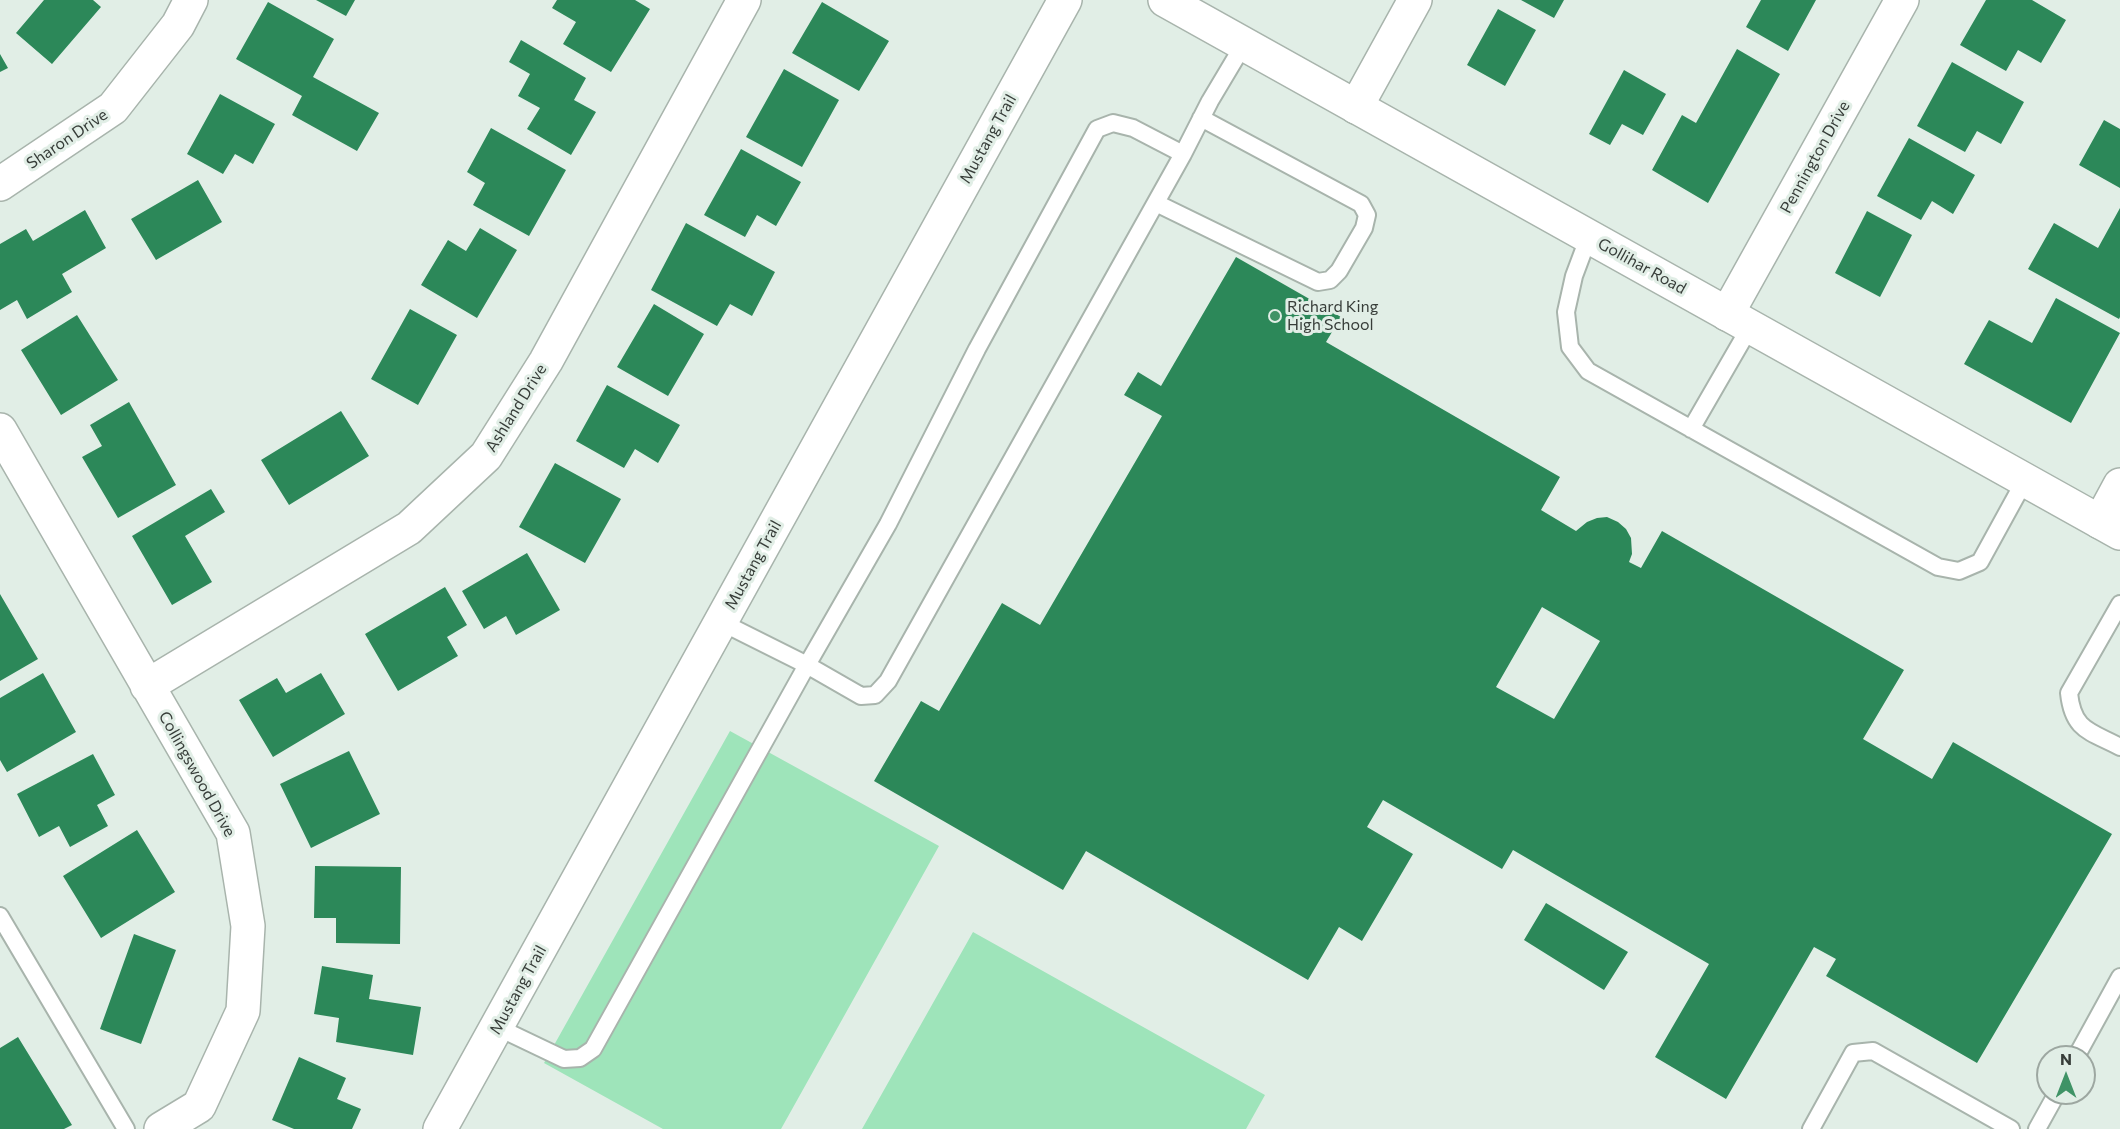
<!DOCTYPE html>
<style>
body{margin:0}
#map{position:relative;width:2120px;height:1129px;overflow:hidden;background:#e1eee6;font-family:Commissioner,sans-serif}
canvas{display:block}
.north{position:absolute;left:2036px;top:1045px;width:60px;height:60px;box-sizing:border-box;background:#e1eee6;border:2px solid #9da7a1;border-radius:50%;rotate:0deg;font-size:16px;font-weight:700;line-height:24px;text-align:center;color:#373d39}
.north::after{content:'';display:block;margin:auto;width:21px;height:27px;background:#3f9366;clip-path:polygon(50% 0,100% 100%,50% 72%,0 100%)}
</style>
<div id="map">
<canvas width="2120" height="1129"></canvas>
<div class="north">N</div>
</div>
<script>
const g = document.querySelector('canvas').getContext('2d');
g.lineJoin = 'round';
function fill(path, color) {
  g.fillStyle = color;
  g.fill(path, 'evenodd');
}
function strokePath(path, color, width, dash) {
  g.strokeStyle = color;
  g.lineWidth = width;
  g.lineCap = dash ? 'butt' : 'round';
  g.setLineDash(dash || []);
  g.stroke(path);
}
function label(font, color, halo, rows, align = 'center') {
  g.font = font + ' Commissioner,sans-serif';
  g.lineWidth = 6;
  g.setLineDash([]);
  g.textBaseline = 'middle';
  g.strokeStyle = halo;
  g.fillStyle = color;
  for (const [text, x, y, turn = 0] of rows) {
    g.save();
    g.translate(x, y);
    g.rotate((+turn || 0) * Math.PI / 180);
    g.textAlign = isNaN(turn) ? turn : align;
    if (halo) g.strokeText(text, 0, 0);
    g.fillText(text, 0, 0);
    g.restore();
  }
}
fill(new Path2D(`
 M730,731L939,846L781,1129H663L544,1063Z
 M973,932L1265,1095L1246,1129H862Z`), '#9ee4ba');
fill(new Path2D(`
 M44,0H93L101,7L52,64L16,33Z
 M316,0H355L346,16Z
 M557,0H635L650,9L611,72L563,44L576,22L552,8Z
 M1521,0H1564L1554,18Z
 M1761,0H1816L1788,51L1746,27Z
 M1986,0H2032L2066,20L2041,63L2018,50L2006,71L1960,45Z
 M268,2L334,39L313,77L379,113L357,151L292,115L302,96L236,59Z
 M822,2L889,41L859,91L792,53Z
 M1498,9L1536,30L1505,86L1467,65Z
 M521,40L586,78L574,100L596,112L571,155L527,129L540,108L518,96L530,74L509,62Z
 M1737,49L1780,74L1708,203L1652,170L1682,115L1696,123Z
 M0,54L8,68L0,72Z
 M1952,62L2024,102L2001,144L1977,131L1965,152L1917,126Z
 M784,69L839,100L802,167L746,137Z
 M1624,70L1666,94L1643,135L1622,124L1610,145L1589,134Z
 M220,94L275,124L253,164L235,154L223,174L187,154Z
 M2104,120L2120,129V188L2079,165Z
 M491,128L566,170L529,236L473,205L485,183L467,172Z
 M1909,138L1975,175L1953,214L1932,201L1921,220L1877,196Z
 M741,149L801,182L776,226L757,215L745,237L704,215Z
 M198,180L222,222L156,260L131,219Z
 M2120,208V317L2119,319L2028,269L2054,223L2098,248Z
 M85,210L106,248L62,274L72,292L27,319L17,300L0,310V244L26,229L33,241Z
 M1867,211L1912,235L1880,297L1835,273Z
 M686,223L775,272L752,316L730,304L717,326L651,290Z
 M480,228L517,250L477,318L421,285L448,240L466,251Z
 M1236,257L1341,317L1326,342L1560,477L1541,510L1576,531L1587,522L1597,518L1607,517L1618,522L1626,529L1631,538L1632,554L1629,562L1641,568L1662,531L1904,670L1863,739L1932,779L1953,742L2112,834L1977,1063L1826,976L1836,959L1814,947L1726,1099L1655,1057L1709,964L1513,850L1502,869L1383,800L1367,827L1413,854L1362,941L1339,927L1308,980L1086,851L1063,890L874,781L921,701L939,711L1002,603L1040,625L1162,416L1124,395L1138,372L1161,386ZM1542,607L1600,641L1554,719L1496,687Z
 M2056,298L2120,333L2071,423L1964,364L1989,320L2032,343Z
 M654,304L704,334L668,396L617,367Z
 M410,309L457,335L418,405L371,379Z
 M77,315L118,380L61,415L21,350Z
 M607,385L680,425L658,463L635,449L624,468L576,441Z
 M129,402L176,485L118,518L82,457L102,446L90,425Z
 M341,411L369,456L289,505L261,460Z
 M555,463L621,499L585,563L519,527Z
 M211,489L225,512L185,536L212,582L172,605L132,536Z
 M527,553L560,610L516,635L506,616L484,629L462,591Z
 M445,587L467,625L447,637L458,656L398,691L365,634Z
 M0,594L38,659L0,681Z
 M43,673L76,732L7,772L0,760V698Z
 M321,673L345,714L273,757L239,700L277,678L286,693Z
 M349,751L380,814L311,848L280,784Z
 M93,754L115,795L97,805L108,826L70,847L59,826L39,837L17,794Z
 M137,830L175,892L101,938L63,876Z
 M315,866L401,867L400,944L336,943V918H314Z
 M1546,903L1628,952L1604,990L1524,940Z
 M134,934L176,950L141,1044L100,1029Z
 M322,966L373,975L369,999L421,1007L413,1055L336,1042L339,1018L314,1014Z
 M18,1037L72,1125L64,1129H0V1048Z
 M299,1057L346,1078L337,1099L361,1109L352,1129H294L272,1120Z`), '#2c8859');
const lane = new Path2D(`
 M1183,154L888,681L875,695L861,696L807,665L888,524L977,349L1097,129L1113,123L1133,128L1183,154L1210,101L1244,44
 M1156,203L1318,282L1330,280L1339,271L1364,228L1367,215L1361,204L1201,118
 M1589,236L1574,276L1566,312L1570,347L1588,371L1938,567L1959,571L1980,562L2025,480
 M1691,429L1750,327
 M2120,604L2069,693C2073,731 2090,731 2120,747
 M0,916L126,1129
 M497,1027L564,1059L580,1058L593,1049L807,665L721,622
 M2076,1057L2120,977
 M1811,1129L1853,1053L1873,1051L2011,1129
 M2037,1129L2057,1093`);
const street = new Path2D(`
 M1356,107L1415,0
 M0,184L113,108L178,25L191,0
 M1727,314L1902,0
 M0,430L233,833L248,926L243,1011L199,1106L161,1129
 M2100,522L2120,485
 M147,686L409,528L486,456L546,361L744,0
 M440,1129L1065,0`);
const secondary = new Path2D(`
 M1165,0L2120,533`);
strokePath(lane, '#a8b4ac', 20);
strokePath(street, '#a8b4ac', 36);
strokePath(secondary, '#a8b4ac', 36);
strokePath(lane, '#fff', 16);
strokePath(street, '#fff', 33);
strokePath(secondary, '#fff', 33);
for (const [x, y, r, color] of [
 [1275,316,6,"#3f9366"]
]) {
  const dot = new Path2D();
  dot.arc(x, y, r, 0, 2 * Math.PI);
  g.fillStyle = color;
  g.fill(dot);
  strokePath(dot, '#e1eee6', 2);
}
label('16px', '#373d39', '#e1eee6', [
 ["Sharon Drive",67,139,-34],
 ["Mustang Trail",988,139,-61],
 ["Pennington Drive",1815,157,-61],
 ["Gollihar Road",1642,266,29],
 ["Ashland Drive",516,408,-58],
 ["Mustang Trail",753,565,-61],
 ["Collingswood Drive",197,774,61],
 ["Mustang Trail",518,990,-61]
]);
label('16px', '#373d39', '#e1eee6', [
 ["Richard King",1287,307],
 ["High School",1287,325]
], 'left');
</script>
